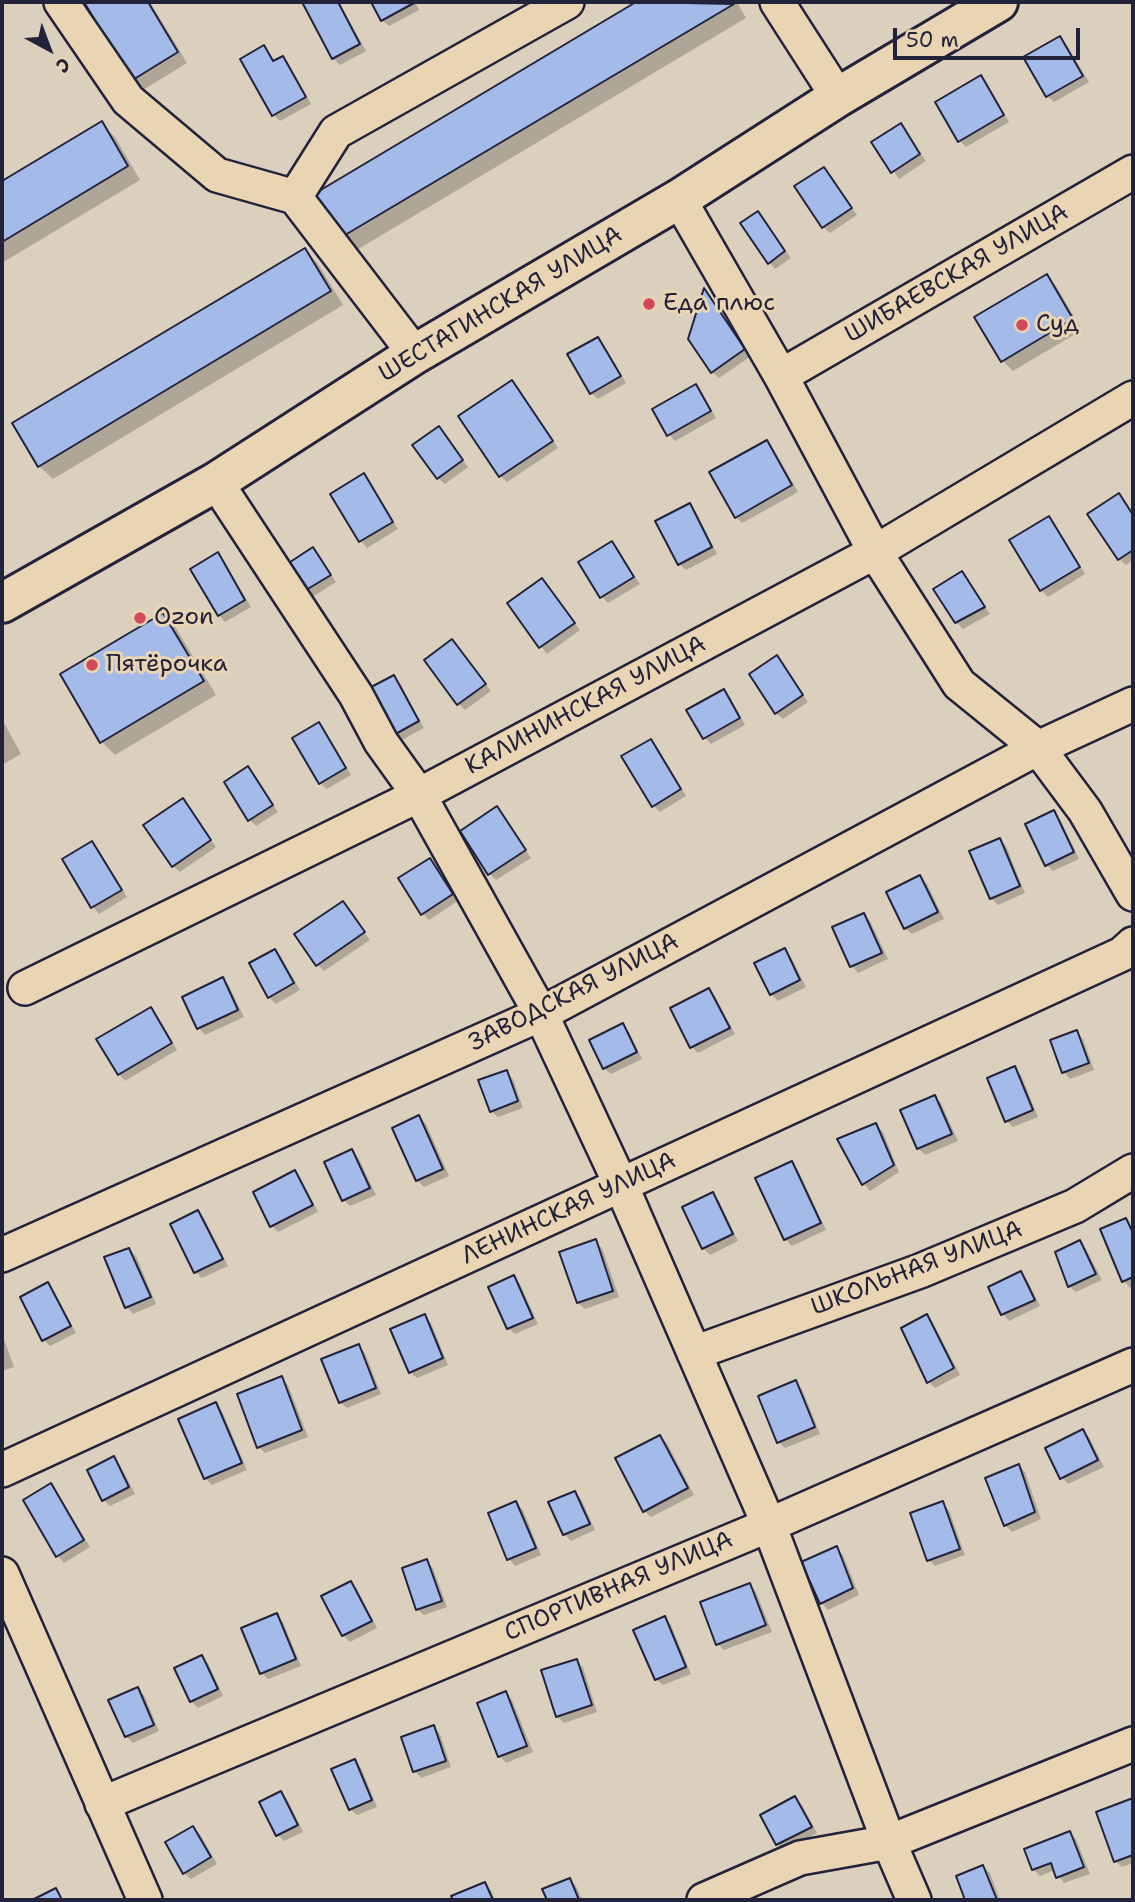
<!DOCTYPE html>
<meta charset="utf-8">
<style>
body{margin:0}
#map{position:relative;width:1135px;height:1902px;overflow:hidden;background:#dbd0be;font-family:"Shantell Sans",sans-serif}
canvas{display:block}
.frame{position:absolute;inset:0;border:4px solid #22223b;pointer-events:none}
.north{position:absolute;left:14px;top:14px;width:70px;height:70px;-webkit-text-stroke:5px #e9d5b3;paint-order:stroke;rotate:139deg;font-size:19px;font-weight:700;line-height:28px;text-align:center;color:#22223b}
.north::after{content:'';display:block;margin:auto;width:24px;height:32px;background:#22223b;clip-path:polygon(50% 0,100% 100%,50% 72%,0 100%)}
.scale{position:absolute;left:893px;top:28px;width:187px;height:32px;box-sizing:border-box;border:4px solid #22223b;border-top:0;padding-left:9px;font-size:21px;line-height:24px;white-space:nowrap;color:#22223b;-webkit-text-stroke:5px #e9d5b3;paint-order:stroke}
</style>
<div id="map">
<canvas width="1135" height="1902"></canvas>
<div class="frame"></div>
<div class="north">С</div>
<div class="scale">50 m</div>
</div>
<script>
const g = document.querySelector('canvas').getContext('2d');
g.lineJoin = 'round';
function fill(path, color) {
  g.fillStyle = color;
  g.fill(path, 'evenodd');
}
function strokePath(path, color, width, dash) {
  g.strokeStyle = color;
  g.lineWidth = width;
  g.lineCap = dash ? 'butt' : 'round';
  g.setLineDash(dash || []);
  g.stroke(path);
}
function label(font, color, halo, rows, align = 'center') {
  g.font = font + ' "Shantell Sans",sans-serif';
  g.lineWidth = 6;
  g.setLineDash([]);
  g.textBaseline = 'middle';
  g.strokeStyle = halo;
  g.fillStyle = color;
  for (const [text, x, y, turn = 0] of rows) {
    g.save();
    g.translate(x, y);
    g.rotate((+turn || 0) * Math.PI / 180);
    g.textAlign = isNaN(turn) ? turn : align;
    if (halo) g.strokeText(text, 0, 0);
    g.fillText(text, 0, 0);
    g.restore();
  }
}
fill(new Path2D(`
 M86,2H150L187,63L143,90L132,80Z
 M304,2H339L366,51L340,65L333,58Z
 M373,2H415L419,10L389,26L382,20Z
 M640,2H737L746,18L355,251L317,195Z
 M1060,38L1066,44L1089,82L1054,102L1047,96Z
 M264,47L275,62L283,58L289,65L311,104L280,121L273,115Z
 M980,77L987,84L1009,122L966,147L960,141Z
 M101,123L115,137L140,180L2,263V183Z
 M900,125L926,161L899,179L874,142Z
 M824,169L857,215L830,233L823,227Z
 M757,213L791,258L775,269L769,262Z
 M305,250L318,264L343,305L53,479L39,466Z
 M1046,276L1056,286L1082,330L1013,371L1003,361Z
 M705,291L751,356L719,378L712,372Z
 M598,339L604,345L626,383L598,399L591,393Z
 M511,382L558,448L507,482L500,476Z
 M696,386L702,393L716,418L675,441L669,434Z
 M445,435L468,467L445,484L438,478Z
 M766,442L773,448L798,492L742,523L736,517Z
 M364,476L370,482L398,529L367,548L361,541L333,494Z
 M1119,495L1133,514V560L1126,565L1119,559Z
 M689,505L696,512L717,554L686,570L679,563Z
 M1048,518L1055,525L1085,574L1048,597L1041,590Z
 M612,543L640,584L608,603L602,597Z
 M313,549L336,582L309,599L303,592Z
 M217,555L224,561L251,607L225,622L219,615Z
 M962,573L990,614L963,629L956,622Z
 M542,580L580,630L547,654L509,604Z
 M163,615L176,628L216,695L115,755L102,742Z
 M452,641L491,691L465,710L458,703Z
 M777,658L808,702L783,719L776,713Z
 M394,677L400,683L424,728L389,747Z
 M723,691L730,697L745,725L711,744L705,738Z
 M2,719L21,754L2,765Z
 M319,724L325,731L351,775L327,789L320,783Z
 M651,741L657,747L686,796L660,812L653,805Z
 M248,769L278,812L256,826L249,819Z
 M189,807L216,847L180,872L173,866Z
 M497,808L531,858L496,880L490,874Z
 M1053,812L1060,819L1079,859L1053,871L1047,865Z
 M999,840L1006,846L1025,893L998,905L991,898Z
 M92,843L98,849L127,897L99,914L93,907L64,860Z
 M430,860L458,901L429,920L423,914Z
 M920,877L927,884L944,919L912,934L905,928Z
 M343,903L370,940L324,971L317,964Z
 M863,915L870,921L888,959L858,973L852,966Z
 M784,950L791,957L806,987L778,1001L771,994Z
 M275,951L281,957L300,990L276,1004L269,997L251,964Z
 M223,980L229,986L244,1017L205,1035L199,1028L184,998Z
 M709,990L715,996L735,1034L698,1053L692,1047Z
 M150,1009L157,1016L177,1050L125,1081L119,1074Z
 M623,1026L629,1032L642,1059L611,1074L604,1068Z
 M1076,1032L1083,1039L1094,1070L1070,1079L1064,1072L1052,1041Z
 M1014,1068L1021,1075L1038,1117L1013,1127L1007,1121Z
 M506,1072L513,1079L523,1108L498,1117L491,1111Z
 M934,1097L941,1103L958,1141L925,1155L918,1148Z
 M419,1117L426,1124L449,1176L424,1187L417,1180Z
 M876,1125L883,1132L899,1172L870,1191L864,1184L840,1140Z
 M352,1151L358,1157L376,1195L350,1206L344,1200Z
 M792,1163L798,1170L826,1230L792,1246L785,1239L757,1179Z
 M295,1172L301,1179L318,1212L278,1232L272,1226Z
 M713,1194L719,1201L738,1241L710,1255L703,1248Z
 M197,1212L204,1218L228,1266L202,1278L196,1272Z
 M1126,1220L1133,1229V1286L1130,1288L1124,1281L1103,1230Z
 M595,1241L602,1248L619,1297L585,1309L578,1303Z
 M1079,1242L1086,1249L1102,1280L1076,1292L1069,1286Z
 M129,1250L136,1256L156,1304L133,1314L127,1307Z
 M1021,1274L1027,1280L1040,1306L1009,1321L1003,1314L990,1288Z
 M513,1277L520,1284L538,1324L515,1334L508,1328Z
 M48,1284L54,1291L76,1333L50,1346L44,1340Z
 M424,1316L431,1323L448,1365L417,1378L410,1372Z
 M927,1316L933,1323L960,1375L935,1388L929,1382Z
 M2,1334L14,1367L2,1371Z
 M358,1346L365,1353L381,1394L347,1408L340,1402Z
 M281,1378L288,1385L308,1437L265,1453L259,1447Z
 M796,1383L802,1389L820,1434L785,1448L779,1442Z
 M215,1404L222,1411L247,1470L212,1485L205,1478Z
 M1083,1431L1089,1437L1104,1467L1068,1484L1062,1477Z
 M660,1437L667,1443L694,1495L651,1517L644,1511Z
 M114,1458L120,1465L135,1494L110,1506L104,1500Z
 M1019,1466L1025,1472L1041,1519L1012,1532L1005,1525L988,1479Z
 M51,1486L57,1492L90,1547L64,1563L58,1556Z
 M575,1493L581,1499L595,1530L571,1541L564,1534Z
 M516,1503L523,1510L541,1555L515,1566L509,1559Z
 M942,1503L949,1510L965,1555L935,1566L929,1560Z
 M836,1548L843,1555L859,1595L828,1610L822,1603Z
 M427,1561L433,1568L447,1607L424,1615L417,1609Z
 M351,1583L357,1589L377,1628L350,1642L343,1635Z
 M750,1585L756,1592L772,1632L724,1650L718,1644Z
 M276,1615L283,1622L301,1666L268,1679L262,1673Z
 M664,1618L671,1625L691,1674L663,1685L656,1679Z
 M202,1657L208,1663L223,1696L198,1708L191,1701L176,1669Z
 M576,1661L583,1667L597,1712L564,1723L557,1716Z
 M137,1689L144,1695L159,1731L133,1743L126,1736Z
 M506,1693L512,1700L533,1752L506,1763L500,1756Z
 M433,1727L440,1734L451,1767L421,1778L415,1771Z
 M354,1761L361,1768L377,1807L357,1815L350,1809Z
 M281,1793L287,1799L303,1832L284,1841L277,1834Z
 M795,1798L802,1805L817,1833L784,1851L778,1844L762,1816Z
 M1133,1800V1863L1122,1867L1115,1861L1099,1813Z
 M193,1828L200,1834L217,1864L191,1879L184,1873Z
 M1070,1833L1076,1839L1090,1874L1064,1883L1055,1870L1040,1876L1033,1869Z
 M983,1867L990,1873L1000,1900H967L958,1877Z
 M569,1880L576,1886L582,1900H548L544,1890Z
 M484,1884L491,1890L495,1900H455L454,1897Z`), '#0003');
const building = new Path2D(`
 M84,2H148L178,52L131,81Z
 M302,2H338L360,44L332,59Z
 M371,2H413L414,3L381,21Z
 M636,2L734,4L340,238L314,194Z
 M1060,36L1083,76L1046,97L1023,57Z
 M264,45L273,61L283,56L306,97L272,116L240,59Z
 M981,75L1004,115L958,142L935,102Z
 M102,121L128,166L2,242V181Z
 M901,123L920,154L891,173L871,142Z
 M824,167L852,208L822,228L794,186Z
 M758,211L785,251L768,264L740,223Z
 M305,248L331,291L38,467L12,423Z
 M1047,274L1073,319L1001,362L974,317Z
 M704,288L745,349L711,373L688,339Z
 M598,337L621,376L590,394L567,354Z
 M512,380L553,441L499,477L458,416Z
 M696,384L711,411L667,436L652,409Z
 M439,426L463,460L437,479L412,445Z
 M767,440L792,485L735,518L709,472Z
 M364,473L393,522L359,542L330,494Z
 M1119,493L1133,515V550L1118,560L1087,514Z
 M690,503L712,547L678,565L655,521Z
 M1049,516L1080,567L1040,591L1009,540Z
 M612,541L634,577L600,598L578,562Z
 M313,547L331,575L301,593L284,566Z
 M218,552L245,600L218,616L190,569Z
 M962,571L985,607L955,623L933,589Z
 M542,578L575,623L539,648L507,603Z
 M163,613L204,681L100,743L60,674Z
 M452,639L486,684L457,705L424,660Z
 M777,655L803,695L775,714L749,674Z
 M394,675L419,721L381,742L356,695Z
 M724,689L740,718L703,739L686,710Z
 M319,722L346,768L319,784L292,738Z
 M651,739L681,789L652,807L621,756Z
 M248,766L273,805L248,821L224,782Z
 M183,798L211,840L172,867L143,825Z
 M497,806L526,850L488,875L460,831Z
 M1054,810L1074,852L1045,866L1025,824Z
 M1000,838L1020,886L990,899L969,851Z
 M92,841L122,890L91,908L62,859Z
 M430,858L453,894L421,915L398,878Z
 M920,875L938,912L904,929L886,892Z
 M343,901L365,932L316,966L294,934Z
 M864,913L882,953L850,967L832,927Z
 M785,948L800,980L770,995L754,963Z
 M275,949L294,983L268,998L249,963Z
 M223,977L238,1010L197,1029L182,997Z
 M709,988L730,1028L690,1048L670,1008Z
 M151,1007L172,1043L118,1075L96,1039Z
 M623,1023L637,1052L603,1069L589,1040Z
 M1077,1030L1089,1063L1062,1073L1050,1040Z
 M1015,1066L1033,1110L1005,1122L987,1078Z
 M507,1070L518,1101L490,1112L478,1080Z
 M935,1095L952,1134L917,1149L900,1110Z
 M419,1115L443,1169L416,1181L392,1128Z
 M876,1123L894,1165L862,1185L837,1139Z
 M352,1149L370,1188L342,1201L324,1162Z
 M792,1161L821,1223L784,1240L755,1178Z
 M295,1170L313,1205L270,1227L253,1192Z
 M713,1192L733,1234L702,1249L682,1207Z
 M198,1210L223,1259L194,1273L170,1224Z
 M1126,1218L1133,1233V1277L1122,1282L1100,1229Z
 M596,1239L613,1291L577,1303L559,1252Z
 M1080,1240L1096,1274L1068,1287L1055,1252Z
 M129,1248L151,1297L125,1308L104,1257Z
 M1021,1271L1035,1300L1001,1315L988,1287Z
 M514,1275L533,1318L507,1329L488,1287Z
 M48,1282L71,1326L42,1341L20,1297Z
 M425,1314L443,1358L409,1373L390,1329Z
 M927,1314L954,1368L927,1383L901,1328Z
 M359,1344L376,1388L339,1403L321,1359Z
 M282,1376L302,1430L257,1448L237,1394Z
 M796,1380L815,1427L777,1443L758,1396Z
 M216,1402L242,1463L204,1479L178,1419Z
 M1083,1429L1098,1460L1060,1479L1045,1448Z
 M660,1435L688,1488L643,1512L615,1458Z
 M114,1456L129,1487L102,1501L87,1470Z
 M1019,1464L1035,1512L1004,1526L985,1478Z
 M51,1483L84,1540L56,1557L23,1500Z
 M575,1491L590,1524L563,1535L548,1502Z
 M516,1501L536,1548L507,1560L488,1513Z
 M943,1501L960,1549L927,1561L910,1513Z
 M837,1546L853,1588L820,1604L801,1562Z
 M427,1559L442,1601L416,1610L402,1568Z
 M351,1581L372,1621L342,1636L321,1596Z
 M750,1583L766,1625L716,1645L700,1602Z
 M277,1613L296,1659L260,1674L241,1628Z
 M665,1616L686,1667L655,1680L633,1630Z
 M202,1655L218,1689L190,1702L174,1668Z
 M577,1659L592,1705L556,1717L541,1670Z
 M138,1687L154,1725L125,1737L108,1700Z
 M506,1691L527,1746L498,1757L477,1703Z
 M434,1725L446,1761L413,1772L401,1737Z
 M355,1759L372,1800L349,1810L331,1769Z
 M281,1791L298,1825L276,1836L259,1802Z
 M795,1796L812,1827L776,1845L760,1815Z
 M1133,1798V1855L1114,1862L1096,1812Z
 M193,1826L211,1857L183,1874L165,1842Z
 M1070,1831L1084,1867L1056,1878L1051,1863L1032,1870L1024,1849Z
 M983,1865L997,1900H965L956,1876Z
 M570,1878L579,1900H547L542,1889Z
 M485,1882L493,1900H453L451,1896Z
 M56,1888L62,1900H32Z`);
fill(building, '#a4bae8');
strokePath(building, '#22223b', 2);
const minor = new Path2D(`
 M61,2L128,100L217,175L295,197L415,354
 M777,2L838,97
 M295,197L336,132L567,2
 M679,199L781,376L875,552L959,684L1038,748L1085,811L1133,894
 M781,376L1133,172
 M216,482L356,695L381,742L419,795L541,1014L621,1185L769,1525L889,1842L914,1900
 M25,988L419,795L875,552L1133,398
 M2,1255L541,1014L1038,748L1133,704
 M694,1353L920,1271L1075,1206L1133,1171
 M2,1470L1122,954L1133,944
 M2,1574L145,1900
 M102,1804L769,1525L1133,1365
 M704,1900L800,1858L889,1842L1133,1744`);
const major = new Path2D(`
 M2,603L216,482L415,354L679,199L838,97L998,2`);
strokePath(minor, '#22223b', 38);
strokePath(major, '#22223b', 44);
strokePath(minor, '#e9d5b3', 33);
strokePath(major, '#e9d5b3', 38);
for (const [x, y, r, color] of [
 [649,304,7,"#d1495b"],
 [1022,325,7,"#d1495b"],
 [140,618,7,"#d1495b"],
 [92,665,7,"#d1495b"]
]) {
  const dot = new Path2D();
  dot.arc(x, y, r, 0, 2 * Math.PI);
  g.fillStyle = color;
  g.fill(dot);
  strokePath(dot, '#e9d5b3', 2.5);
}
label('24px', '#22223b', '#e9d5b3', [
 ["ШИБАЕВСКАЯ УЛИЦА",957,274,-30],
 ["ШЕСТАГИНСКАЯ УЛИЦА",501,305,-31],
 ["КАЛИНИНСКАЯ УЛИЦА",586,706,-28],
 ["ЗАВОДСКАЯ УЛИЦА",574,993,-27],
 ["ЛЕНИНСКАЯ УЛИЦА",569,1209,-25],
 ["ШКОЛЬНАЯ УЛИЦА",917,1269,-21],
 ["СПОРТИВНАЯ УЛИЦА",619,1587,-23]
]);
label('24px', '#22223b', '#e9d5b3', [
 ["Еда плюс",663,304],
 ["Суд",1036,325],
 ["Ozon",154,618],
 ["Пятёрочка",106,665]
], 'left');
</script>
